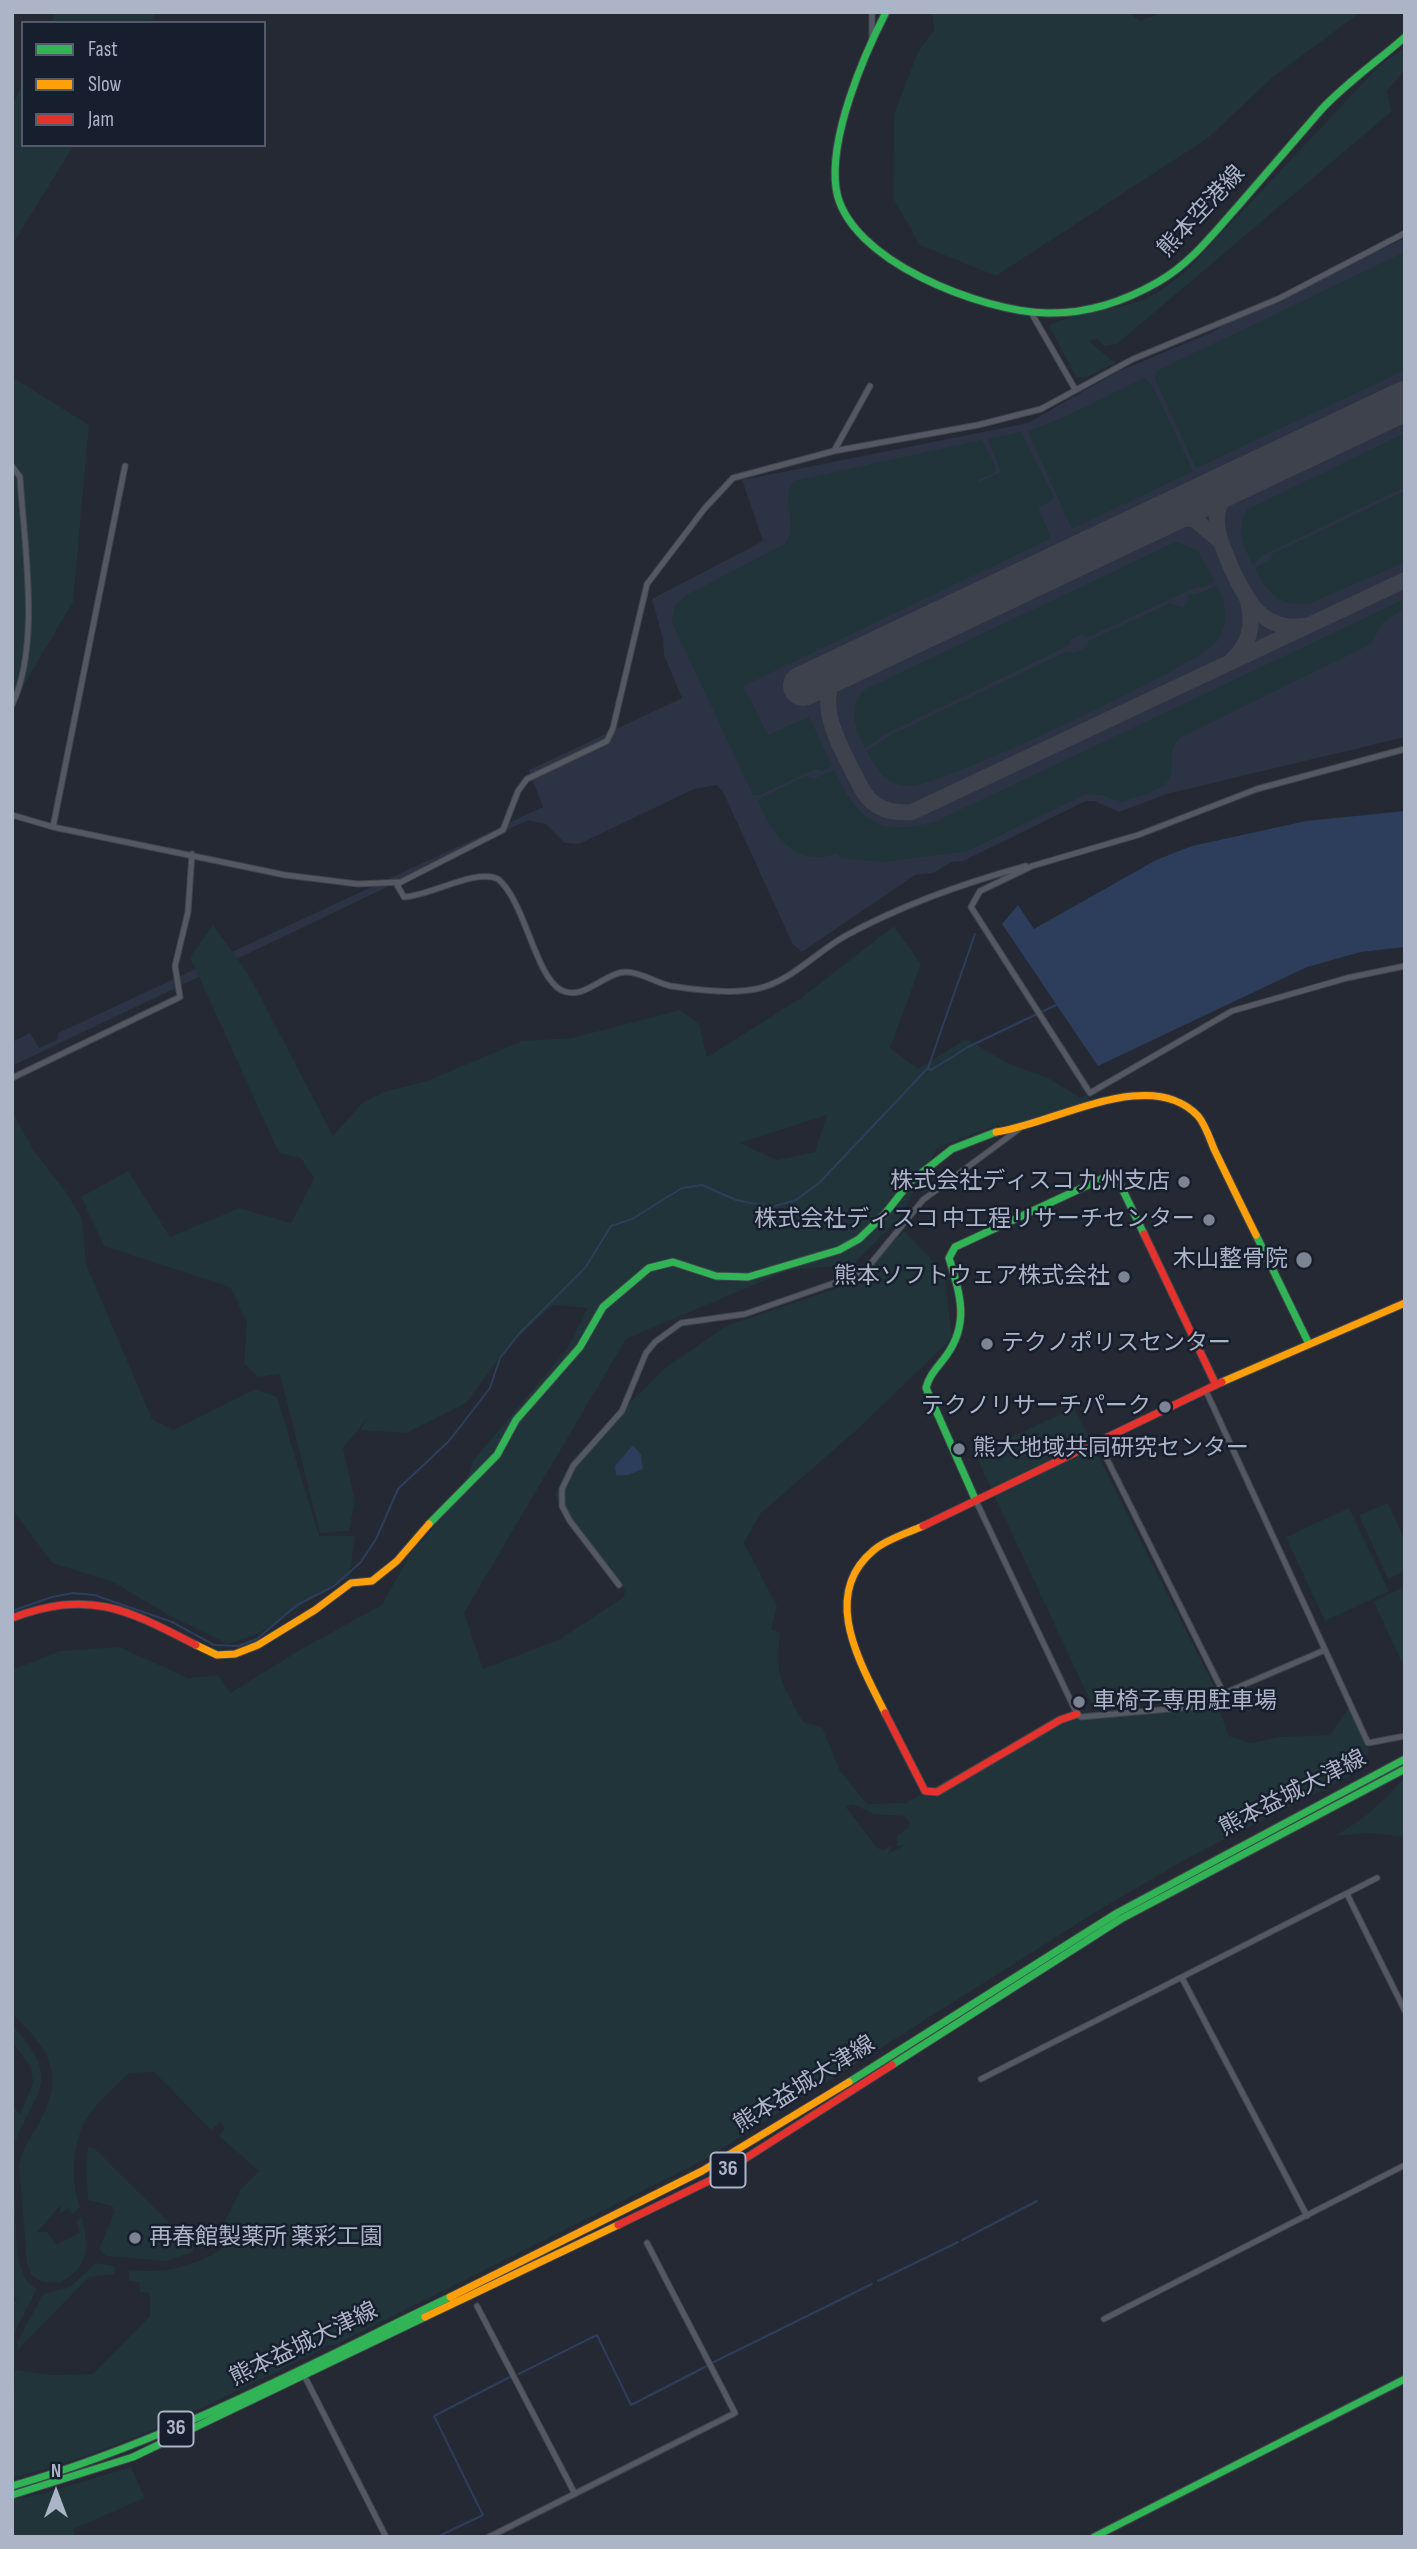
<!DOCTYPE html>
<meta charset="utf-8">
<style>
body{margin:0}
#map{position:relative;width:1417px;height:2549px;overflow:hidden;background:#242933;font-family:"Sofia Sans Condensed",sans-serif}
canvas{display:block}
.frame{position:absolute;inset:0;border:14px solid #acb4c7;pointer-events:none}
.legend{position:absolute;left:21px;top:21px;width:245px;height:126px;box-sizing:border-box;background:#171f2e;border:2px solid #535b6b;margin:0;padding:9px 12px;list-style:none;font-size:21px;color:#acb4c7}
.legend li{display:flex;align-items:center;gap:14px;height:35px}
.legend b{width:35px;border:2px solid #535b6b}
.north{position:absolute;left:21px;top:2458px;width:70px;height:70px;-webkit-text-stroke:5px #171f2e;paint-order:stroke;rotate:0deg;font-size:19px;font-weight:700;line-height:28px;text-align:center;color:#acb4c7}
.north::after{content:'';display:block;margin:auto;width:24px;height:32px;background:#acb4c7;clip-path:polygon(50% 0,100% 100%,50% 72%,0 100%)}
</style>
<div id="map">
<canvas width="1417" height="2549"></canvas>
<div class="frame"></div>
<ul class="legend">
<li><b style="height:9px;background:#30b455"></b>Fast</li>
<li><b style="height:9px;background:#ff9f0a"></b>Slow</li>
<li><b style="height:9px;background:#e5322d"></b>Jam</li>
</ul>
<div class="north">N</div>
</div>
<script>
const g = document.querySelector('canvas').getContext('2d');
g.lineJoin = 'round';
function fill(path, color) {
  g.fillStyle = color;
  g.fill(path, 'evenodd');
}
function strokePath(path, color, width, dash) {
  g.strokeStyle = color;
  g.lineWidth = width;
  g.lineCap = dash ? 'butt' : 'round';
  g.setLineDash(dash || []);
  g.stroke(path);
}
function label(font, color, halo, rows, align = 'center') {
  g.font = font + ' "Sofia Sans Condensed","Noto Sans JP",sans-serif';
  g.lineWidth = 5;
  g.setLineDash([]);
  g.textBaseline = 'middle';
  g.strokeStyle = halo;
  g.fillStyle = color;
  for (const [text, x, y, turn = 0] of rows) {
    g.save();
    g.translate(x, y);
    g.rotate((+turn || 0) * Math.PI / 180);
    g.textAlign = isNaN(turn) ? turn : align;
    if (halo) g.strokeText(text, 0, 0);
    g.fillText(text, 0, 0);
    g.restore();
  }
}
fill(new Path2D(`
 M1405,238V737L1167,794L1119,812L1094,801H1086L963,861L952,862L933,873L915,875L802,952L793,945L724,794L717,785L694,789L579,844L565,843L546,824L528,820L12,1066V1042L30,1033L39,1048L58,1039V1033L543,807L529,770L682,698L664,655L663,639L652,599L763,541L742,480L1028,423L1117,372L1212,332L1248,312L1280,303L1295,291Z`), '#2b3344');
fill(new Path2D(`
 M56,12H156L150,23H51Z
 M932,12H1128L1140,21L1163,12H1361L1273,77L1208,138L996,276L920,245L893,198L894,114L918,52L934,30Z
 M1405,47V69L1387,91L1391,112L1117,344L1104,346L1098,339L1089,341L1115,363L1085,378L1076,377L1049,326C1059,317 1121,308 1140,301C1155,296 1170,283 1183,274L1378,67Z
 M23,83V145H74L14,242L12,253V106Z
 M1405,252V370L1196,468L1155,379L1157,371Z
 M12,377L89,425L73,602L12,705Z
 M1144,378L1152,385L1193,471L1072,529L1028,431L1063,418Z
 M1021,432L1053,495L1052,500L1038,508L1051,538L743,686L768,735L809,717L832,766L822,771L815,769L760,795H753L672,622L675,605L687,595L785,544C801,521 778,499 794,481L982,440L996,468L994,473L977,480L978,483L1001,472L988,439Z
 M1405,433V487L1263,555L1253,565C1244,546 1235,530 1247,510Z
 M1405,491V562L1310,603C1281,608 1266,592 1255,568L1270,560L1272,554Z
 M1176,542L1197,550L1215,582L1201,588L1198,586L1088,637L1081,634L1070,640L1069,645L888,733L865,748C856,728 846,707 866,689Z
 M1217,586C1226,605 1230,623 1217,641C1200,665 940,787 909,786C886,785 877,770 867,751L891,735L1068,651L1074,653L1087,647L1089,641L1170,603L1182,608L1187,604L1188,594H1197Z
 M1405,599V608L1382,623L1371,644L1181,737C1162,753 1180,772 1165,784C1154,793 1135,797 1122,802L1101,795L1086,794L967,851L883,862L840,858L837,853C796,870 770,832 758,800L805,776L814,779L834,770C858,821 879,837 935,822Z
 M213,925L249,975L333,1136L362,1103L384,1092L427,1081L522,1041L572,1038L680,1010L699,1024L707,1057L801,998L894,926L921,964L890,1048L918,1069L966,1039L1008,1063L1048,1078L1081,1098L1086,1095L1092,1104L1026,1124L995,1126L937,1148L899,1219L852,1265L789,1270L626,1339L464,1613L483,1669L560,1639L624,1597L625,1591L555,1495L570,1462L664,1369L726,1326L853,1283L904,1231L944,1272L952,1338L858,1429L760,1514L744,1543L777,1606L771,1629L780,1633C775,1680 782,1681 803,1722L822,1727L840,1771L867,1804L906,1803L1064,1714L1209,1703L1219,1709L1229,1736L1250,1743L1280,1737L1330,1735L1349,1708L1369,1751L1358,1772L1188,1858L1099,1910L702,2161L335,2345H325L326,2347C224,2398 124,2450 12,2478L15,2370L52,2375L93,2374L150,2316V2293L140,2292L139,2282L129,2281V2270C164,2274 192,2267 222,2249L217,2237L241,2189L259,2171L219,2136L225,2128L220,2122L211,2130L154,2072L129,2073C116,2086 102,2098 91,2112C72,2136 70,2180 80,2207L73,2214L68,2209L58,2214L62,2204L37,2232H47L56,2245L80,2233L76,2222L82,2216C88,2249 91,2264 60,2283L43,2282L31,2275L27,2263L19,2166C22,2146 34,2134 42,2117C67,2070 44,2046 12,2013V1670L60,1651L119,1647L188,1678L218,1675L230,1693L305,1647L382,1605L410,1554L460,1498L473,1461L567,1349L588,1308L553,1305L510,1344L466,1403L406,1433L360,1430L369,1416L343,1448L355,1501L349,1531L320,1533L280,1374L258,1377L244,1364L247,1322L230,1287L104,1246L81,1197L128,1171L170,1237L239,1208L291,1223L314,1178L301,1158L279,1153L190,957ZM827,1115L815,1152L777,1160L740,1143ZM853,1804L873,1814L904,1816L910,1822L908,1828L897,1836V1846L905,1845L888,1854L892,1845L884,1850L877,1848L846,1807Z
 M12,1111L34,1151L66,1192L82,1219L86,1264L152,1419L173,1430L256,1389L277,1397L319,1536H355L349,1578L333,1584L260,1633L228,1644L168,1615L113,1582L52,1563L12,1509Z
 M1074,1408L1216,1690L1188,1699L1094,1709L975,1454Z
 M1388,1503L1405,1541V1571L1388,1579L1359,1515Z
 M1349,1508L1389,1591L1325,1621L1286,1537Z
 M1405,1586V1669L1374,1602Z
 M1405,1777V1837L1371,1833L1334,1836C1363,1821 1383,1802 1405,1777Z
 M12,2025C68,2086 30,2092 12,2153V2104L20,2115L33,2083L31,2068L12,2042Z
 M88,2148H94L194,2247L193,2252L166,2261L106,2256L99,2249L115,2211L112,2206L88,2200L86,2167Z
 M12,2184C20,2214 8,2274 37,2289L12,2337V2302L17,2301L12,2290Z
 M96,2263L115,2266V2274L89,2277L18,2350L17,2343L43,2294L70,2287Z
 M131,2467L145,2498L73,2529L76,2537H12V2500L49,2492Z`), '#213439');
fill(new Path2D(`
 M1405,811V947L1361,952L1307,967L1098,1066L1002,924L1018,905L1034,929L1156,860L1192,846L1306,821Z
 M633,1445L641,1455L643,1469L628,1475H616L615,1466Z`), '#2d3d5c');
strokePath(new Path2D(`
 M928,1068L931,1070L968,1047L1056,1005
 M12,1611L52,1597L73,1593L94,1595L172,1622L214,1645L238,1646L257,1639L297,1605L334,1586L361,1562L376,1539L398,1489L449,1441L490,1388L500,1358L519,1334L585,1268L611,1226L632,1219L682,1188L702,1185L736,1200L771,1207L796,1200L819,1183L928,1068L975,934
 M962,2240L1037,2201
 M878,2281L958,2242
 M712,2363L872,2284
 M519,2374L597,2335L631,2405L707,2366
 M437,2537L483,2515L434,2416L510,2377`), '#2d3d5c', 2);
strokePath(new Path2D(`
 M1237,481C1226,490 1218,503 1217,518C1216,535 1224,549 1230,565C1244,596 1261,632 1302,626
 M1161,517L1194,519L1220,541
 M1232,660C1250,644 1254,624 1248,602
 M842,667C813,697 836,738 851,768C858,780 863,796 875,804C886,812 898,813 912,812L1405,580`), '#3e424c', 16);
strokePath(new Path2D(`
 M803,686L1405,401`), '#3e424c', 40);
const street = new Path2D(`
 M872,39V12
 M1032,314L1075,389
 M834,451L870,386
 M12,466L20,477C24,544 41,645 12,705
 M1405,749L1257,789L1138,835L1032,866L980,891L971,907L1090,1093L1232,1011L1347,978L1405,966
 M12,815L53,827L285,875L358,884L401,882L503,830L518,791L527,779L607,741L613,728L647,584L705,508L733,478L834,451L978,425L1041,409L1133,359L1278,299L1405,233
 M53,827L125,466
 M401,882L397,885L404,897C430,896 476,868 498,879C525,901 535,976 561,990C583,1002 605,972 626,972C641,972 656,983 671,986C696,990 732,994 756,989C791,982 817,951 847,935C904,904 964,883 1026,866
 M12,1078L180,997L175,966L188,912L192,854
 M1206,1391L1368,1743L1405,1736
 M1099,1443L1224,1694
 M976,1501L1077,1714L1081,1717L1192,1707L1325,1650
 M619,1585L570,1521L562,1506V1489L573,1466L622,1411L646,1353L655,1342L681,1323L745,1314L863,1273L923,1200L1019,1129
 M1347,1894L1405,2011
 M1182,1978L1307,2216
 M981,2079L1377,1878
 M477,2306L575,2494
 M1104,2319L1405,2165
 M304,2375L386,2537
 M489,2537L735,2413L647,2243`);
const fast = new Path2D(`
 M886,12C863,57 829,137 836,188C846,261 984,312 1047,313C1086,314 1125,301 1158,282C1191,263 1213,234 1238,206C1266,174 1293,142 1321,110C1346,83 1378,61 1405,37
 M1256,1235L1309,1344
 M976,1501L926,1388C929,1375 938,1367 946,1356C970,1323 960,1294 949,1258L955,1247L1112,1174L1117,1178L1144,1234
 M429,1524L497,1455L516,1420L580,1347L603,1307L649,1268L673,1262L716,1276L748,1277L839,1250L859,1239L884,1215L910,1182L952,1149L996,1132
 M892,2065L1121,1919L1405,1769
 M849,2082L1117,1913L1405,1759
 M12,2486C166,2442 306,2366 450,2297
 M12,2495L133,2457L425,2317
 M1094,2537L1405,2379`);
const slow = new Path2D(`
 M996,1132C1054,1124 1150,1065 1198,1116C1205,1124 1210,1139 1214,1149C1228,1178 1242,1207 1256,1235
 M1222,1382L1405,1303
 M196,1645L217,1655L235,1654L258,1645L315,1610L351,1583L372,1581L397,1561L429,1524
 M885,1713C861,1664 819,1595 874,1550C887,1539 908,1533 923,1526
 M450,2297L702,2171L849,2082
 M425,2317L618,2225`);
const jam = new Path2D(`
 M1144,1234L1216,1385
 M923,1526L1222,1382
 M12,1618C90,1589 126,1609 196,1645
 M885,1713L925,1791L937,1792L1060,1720L1077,1714
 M618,2225L713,2179L892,2065`);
strokePath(street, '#40444c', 7);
strokePath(fast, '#40444c', 9);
strokePath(slow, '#40444c', 9);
strokePath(jam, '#40444c', 9);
strokePath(street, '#545862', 5);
strokePath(fast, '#30b455', 7);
strokePath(slow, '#ff9f0a', 7);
strokePath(jam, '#e5322d', 7);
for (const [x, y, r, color] of [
 [1184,1182,7,"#7c8393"],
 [1209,1220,7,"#7c8393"],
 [1304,1260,9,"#7c8393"],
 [1124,1277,7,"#7c8393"],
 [987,1344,7,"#7c8393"],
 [1165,1407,7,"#7c8393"],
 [959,1449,7,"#7c8393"],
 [1079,1702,7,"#7c8393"],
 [135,2238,7,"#7c8393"]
]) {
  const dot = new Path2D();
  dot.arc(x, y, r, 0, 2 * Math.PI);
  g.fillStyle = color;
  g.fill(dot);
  strokePath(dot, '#171f2e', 2.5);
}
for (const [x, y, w] of [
 [728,2170,35],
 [176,2429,35]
]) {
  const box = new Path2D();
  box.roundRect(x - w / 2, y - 17.5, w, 35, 5);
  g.fillStyle = '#171f2e';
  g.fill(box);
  strokePath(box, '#acb4c7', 2);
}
label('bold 21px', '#acb4c7', null, [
 ["36",728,2170],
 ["36",176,2429]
]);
label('23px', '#acb4c7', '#171f2e', [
 ["熊本空港線",1202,212,-47],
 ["熊本益城大津線",1293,1794,-27],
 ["熊本益城大津線",805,2085,-32],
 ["熊本益城大津線",304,2345,-26]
]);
label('23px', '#acb4c7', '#171f2e', [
 ["株式会社ディスコ 九州支店",1170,1182],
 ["株式会社ディスコ 中工程リサーチセンター",1195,1220],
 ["木山整骨院",1288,1260],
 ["熊本ソフトウェア株式会社",1110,1277],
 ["テクノポリスセンター",1001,1344,"left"],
 ["テクノリサーチパーク",1151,1407],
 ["熊大地域共同研究センター",973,1449,"left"],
 ["車椅子専用駐車場",1093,1702,"left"],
 ["再春館製薬所 薬彩工園",149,2238,"left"]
], 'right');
</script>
